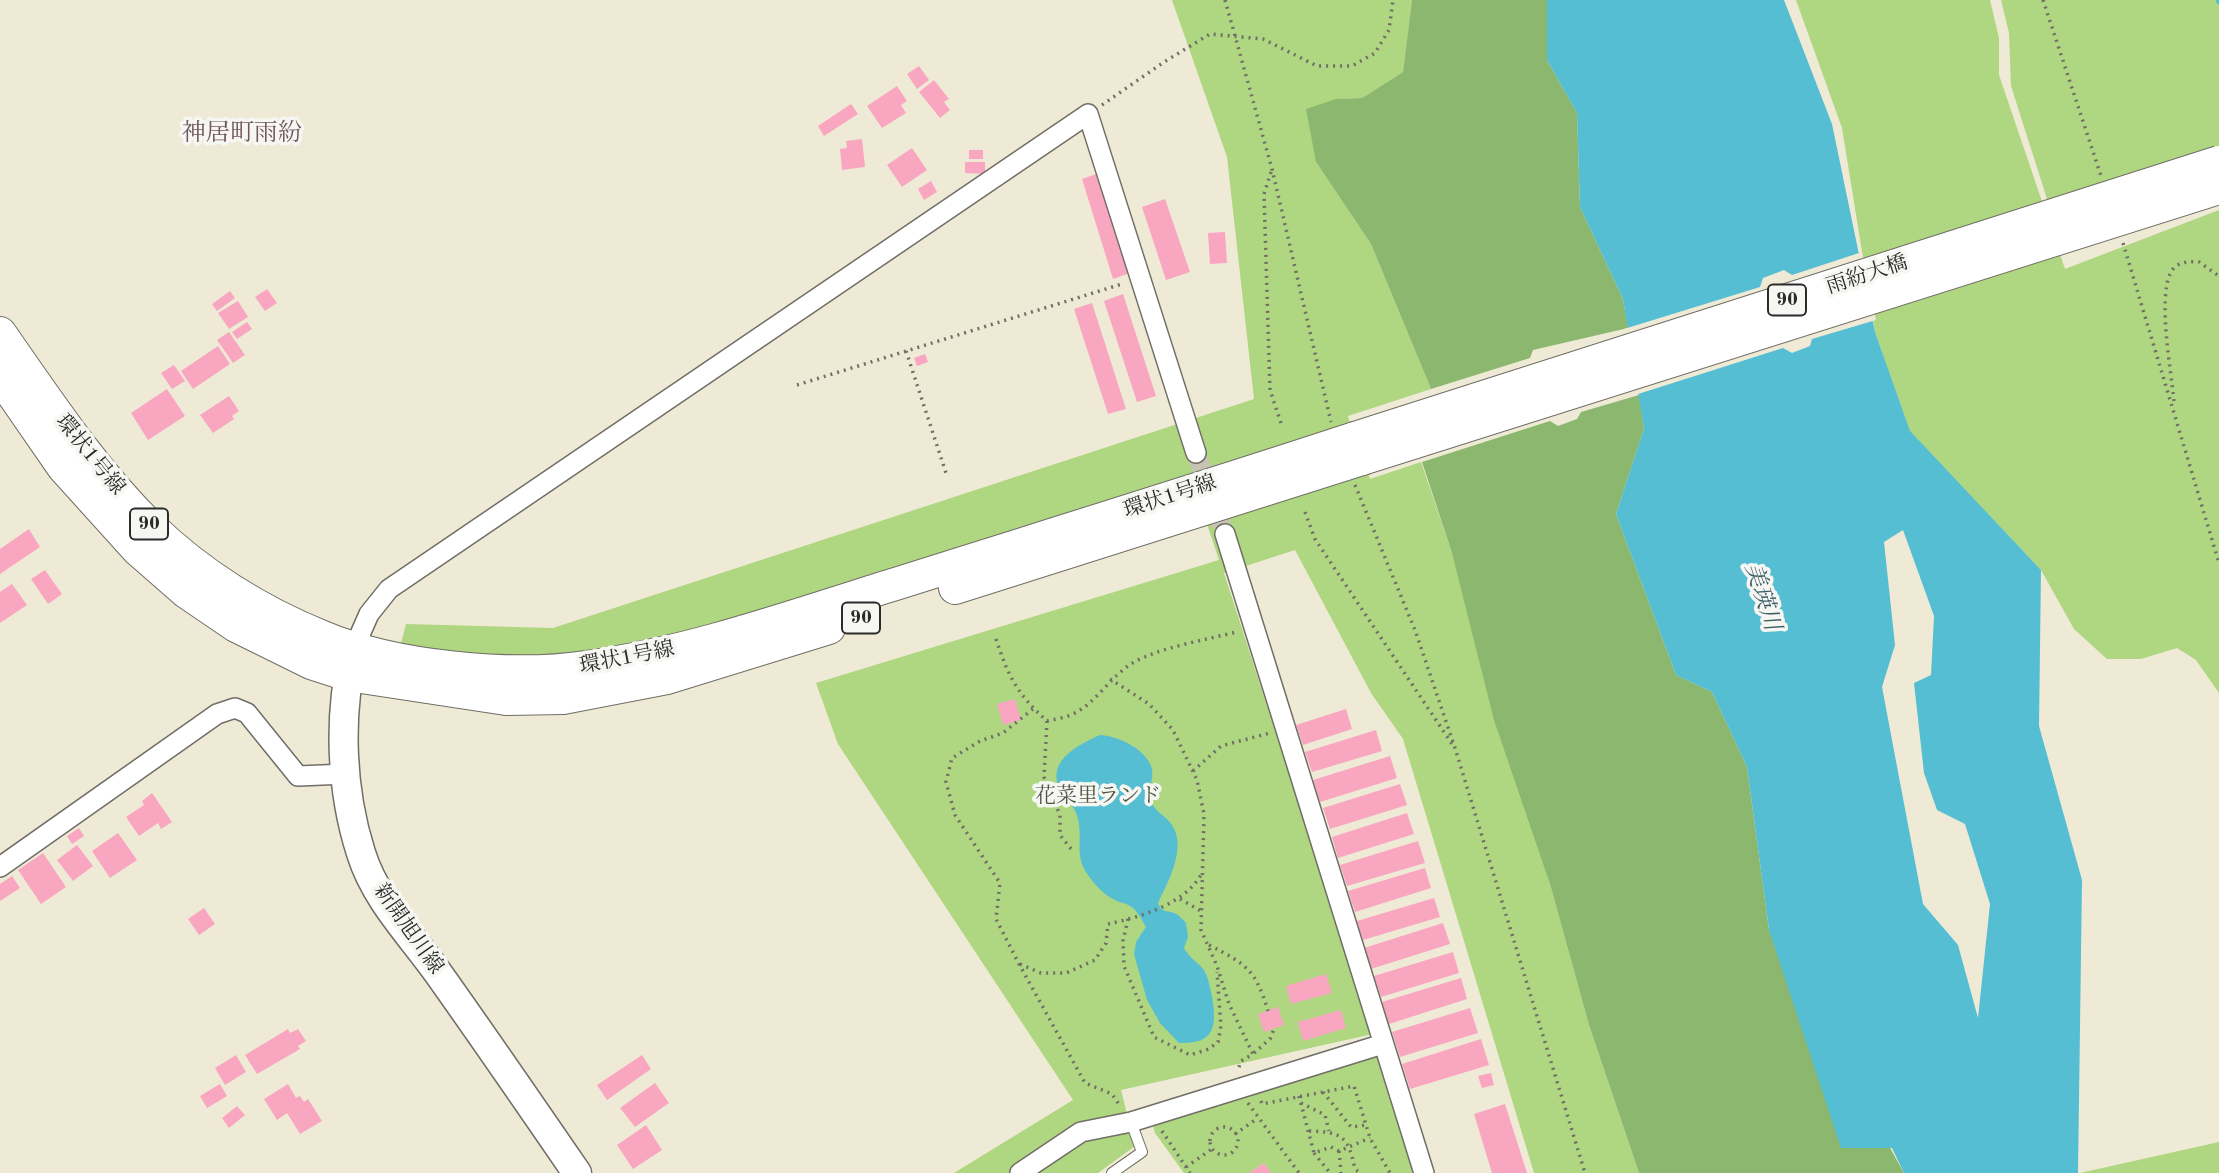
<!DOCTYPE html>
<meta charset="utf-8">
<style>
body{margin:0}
canvas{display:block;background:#efead5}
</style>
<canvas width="2219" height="1173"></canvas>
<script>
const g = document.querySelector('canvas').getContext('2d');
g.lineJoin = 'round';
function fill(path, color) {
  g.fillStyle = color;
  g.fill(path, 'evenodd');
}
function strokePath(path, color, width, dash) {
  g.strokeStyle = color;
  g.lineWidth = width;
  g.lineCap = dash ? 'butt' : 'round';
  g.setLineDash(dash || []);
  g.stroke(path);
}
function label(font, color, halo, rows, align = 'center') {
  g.font = font + ' "Old Standard TT","Noto Serif JP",serif';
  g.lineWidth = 7;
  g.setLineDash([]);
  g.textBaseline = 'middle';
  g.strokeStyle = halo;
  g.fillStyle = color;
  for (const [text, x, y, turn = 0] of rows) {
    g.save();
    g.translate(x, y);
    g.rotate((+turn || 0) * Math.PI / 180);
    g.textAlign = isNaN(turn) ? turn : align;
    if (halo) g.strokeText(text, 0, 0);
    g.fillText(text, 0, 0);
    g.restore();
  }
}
fill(new Path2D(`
 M1172,0H1412L1403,72L1362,98L1336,99L1316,162L1371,244L1431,389L1348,416L1351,428L664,642L519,660L400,647L406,624L553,628L1254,399L1227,157Z
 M1796,0H1990L1999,38V75L2065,269L2219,210V693L2196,660L2177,648L2141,659H2107L2074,629L2041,570L1910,432L1875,332L1842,128Z
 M2001,0H2219V148L2048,202L2011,86L2009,33Z
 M1421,462L1452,553L1550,884L1589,1025L1639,1173H1534L1403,739L1371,693L1295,550L1224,573L1373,1034L1121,1090L1135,1146L1098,1173H954L1073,1100L838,744L816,683L1219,560L1205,518L1366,468L1370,479Z
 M1371,1054L1383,1061L1418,1173H1271L1264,1163L1249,1173H1184L1155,1133L1151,1120Z
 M2219,1142V1173H2080Z`), '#afd680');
fill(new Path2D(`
 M1412,0H1547V60L1577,113L1580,207L1623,299L1628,328L1533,350L1530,358L1431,389L1371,244L1316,162L1306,109L1336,99L1362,98L1403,72Z
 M1639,395L1644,429L1616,514L1676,675L1712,692L1747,767L1769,930L1904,1173H1639L1589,1025L1550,884L1494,720L1452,553L1422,462L1550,421L1558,426L1577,419L1581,412Z`), '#8bb76e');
fill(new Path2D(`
 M1547,0H1784L1832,124L1875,332L1910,431L2041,570L2039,726L2082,880L2078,1173H1904L1892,1148H1841L1769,930L1747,767L1712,692L1676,675L1616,514L1644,429L1623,299L1580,207L1577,113L1547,60ZM1903,530L1934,616L1931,675L1914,683L1924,773L1937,810L1965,824L1990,904L1978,1018L1958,945L1923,904L1882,687L1895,645L1884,542Z
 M1100,735C1118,736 1147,749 1152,769C1154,780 1147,790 1151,801C1154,811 1166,816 1172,825C1187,848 1168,882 1158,903C1162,913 1165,910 1174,913C1178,914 1183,920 1186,923L1188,937L1184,948C1190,959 1197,961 1203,969C1208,975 1210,988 1212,996C1217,1027 1215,1044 1179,1043L1160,1023L1147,1000L1134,954L1136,942L1146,927C1142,920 1137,910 1130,906C1126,903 1120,903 1115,900C1104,895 1095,885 1088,875C1074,856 1083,841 1078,819C1076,807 1064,798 1059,787C1047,760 1080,744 1100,735Z`), '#55bed2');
fill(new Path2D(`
 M1862,252L1876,320L1812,339L1810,346L1792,353L1783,348L1635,395L1624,329L1760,287L1763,278L1784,270L1792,275Z`), '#efead5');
strokePath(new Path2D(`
 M2218,0L2219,2`), '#55bed2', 5);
fill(new Path2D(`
 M919,66L929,80L917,89L907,74Z
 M934,80L949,99L944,102L950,110L940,118L919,92Z
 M897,86L907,101L901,105L906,113L882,128L867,106Z
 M851,104L858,114L824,136L818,126Z
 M862,139L865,167L842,170L840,149L847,148L846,141Z
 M912,148L927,170L902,187L887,165Z
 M969,150H983V159H969Z
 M965,162H985V174L965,173Z
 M1099,173L1130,273L1113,279L1082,179Z
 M931,181L937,192L924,200L918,189Z
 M1165,199L1190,272L1166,280L1142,207Z
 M1225,232L1227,263L1210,264L1208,233Z
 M267,289L277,303L265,311L255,297Z
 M230,291L235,298L217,311L212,304Z
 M1123,294L1156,396L1137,402L1104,301Z
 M238,301L248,317L229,329L218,313Z
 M1092,303L1126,409L1108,414L1074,309Z
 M247,322L252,329L237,339L232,332Z
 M229,332L245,355L233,363L217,340Z
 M218,346L230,364L193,389L181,371Z
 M925,354L928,362L917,366L914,358Z
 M174,365L185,381L172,389L161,373Z
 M167,389L185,416L148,440L131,413Z
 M229,396L239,411L232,416L234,419L213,433L200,415Z
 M29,529L40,547L0,574V549Z
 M45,570L62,594L48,604L31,579Z
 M12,584L27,605L0,623V592Z
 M1015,699L1021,720L1003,725L997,704Z
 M1346,709L1352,729L1303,745L1296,725Z
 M1376,730L1382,751L1312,772L1305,752Z
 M1390,756L1397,778L1320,802L1313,780Z
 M1400,784L1407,805L1330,829L1323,808Z
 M152,793L172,822L161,829L158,823L139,836L126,817L144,805L142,801Z
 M1407,813L1414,834L1338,858L1332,837Z
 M79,828L84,836L72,844L67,836Z
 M118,833L137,860L110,878L92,851Z
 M1418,841L1425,863L1347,886L1340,865Z
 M77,845L93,866L73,881L57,860Z
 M43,853L66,887L41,904L18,870Z
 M1425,868L1431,888L1355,912L1348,891Z
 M12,876L20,888L0,901V884Z
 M1434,898L1440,917L1363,940L1357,921Z
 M204,908L215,924L199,935L188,919Z
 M1443,923L1450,944L1371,969L1364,948Z
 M1453,952L1459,973L1381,997L1374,976Z
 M1326,974L1332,993L1291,1004L1286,986Z
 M1461,978L1467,999L1389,1024L1382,1002Z
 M1278,1007L1284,1025L1264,1032L1258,1014Z
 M1470,1008L1478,1033L1400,1057L1392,1032Z
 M1341,1010L1346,1028L1303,1041L1298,1022Z
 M288,1029L290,1033L298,1029L306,1041L298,1046L300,1049L257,1074L245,1055Z
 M1481,1039L1489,1065L1410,1089L1402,1064Z
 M236,1055L246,1072L225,1085L215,1068Z
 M642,1055L651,1069L607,1100L597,1085Z
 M1491,1073L1494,1085L1482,1088L1478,1076Z
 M655,1083L669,1103L635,1127L620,1108Z
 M220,1084L227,1096L207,1108L200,1096Z
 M288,1084L296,1098L300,1096L304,1102L308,1099L322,1121L300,1134L287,1113L277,1120L264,1099Z
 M1505,1104L1527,1173H1492L1474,1114Z
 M237,1106L245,1115L229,1128L222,1118Z
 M646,1125L662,1150L633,1169L617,1145Z
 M1264,1163L1271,1173H1249Z`), '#f9a6c1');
strokePath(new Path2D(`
 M1196,453L1225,534`), '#c8c4b3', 19, [19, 10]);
const service = new Path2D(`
 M1112,1173L1142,1152L1131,1122`);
const minor = new Path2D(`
 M1225,534L1424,1173
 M354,648L369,614L389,589L1088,114L1196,453
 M0,867L217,714L235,708L247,713L298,776L346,774
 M1020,1173L1081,1132L1131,1122L1383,1044`);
const secondary = new Path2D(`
 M353,654C338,717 341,791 361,853C375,899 411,935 438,973C485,1039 531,1106 577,1173`);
const primary = new Path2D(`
 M0,333C47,400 92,469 150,526C198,573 260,612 323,637C394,667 510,678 586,667C689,653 790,617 889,586C1044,537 1200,489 1355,438
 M0,376L63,467L138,550L186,592L236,626L311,663L348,675L506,699L563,698L667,678L829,628
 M955,588L1362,459`);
strokePath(service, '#706e66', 12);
strokePath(minor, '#706e66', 22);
strokePath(secondary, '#706e66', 31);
strokePath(primary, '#706e66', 34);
strokePath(new Path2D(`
 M1225,0L1272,169L1331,422
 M2043,0L2101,176
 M1102,105L1164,62L1210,34L1263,39L1317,66H1352L1375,53L1389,30L1393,0
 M1271,172L1264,194L1270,390L1281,423
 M2123,243L2219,563
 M906,351L947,476
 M797,385L1122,284
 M2174,401C2171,370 2158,301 2170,274C2175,262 2188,261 2199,262L2219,276
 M1355,485L1415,630L1455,748L1585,1173
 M1305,512L1315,539L1452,744
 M996,639C1008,676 1017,694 1047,721C1055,719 1065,718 1073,714C1096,703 1109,678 1131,664C1156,648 1206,640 1236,632
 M1110,679L1149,704L1173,730L1197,780L1204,814L1201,930L1217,966L1229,1004L1253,1054L1241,1061L1238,1070
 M1033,709L1003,733L980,741L952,758L946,782L955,815L1000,883L996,919L1019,964L1085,1083L1112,1094L1120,1106
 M1047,721L1044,777L1060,815V835L1072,850
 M1193,771L1221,746L1270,733
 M1180,899L1201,911
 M1128,919L1123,941L1124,966L1154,1037L1190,1055L1209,1049L1218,1042L1221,1026L1217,972
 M1209,945C1246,964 1256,970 1268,1011
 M1020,964L1041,973H1066L1095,960L1106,943L1108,924C1140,917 1186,904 1202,873
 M1254,1053L1270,1039L1274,1029
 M1323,1092L1351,1127L1367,1125
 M1299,1096L1314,1153L1331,1147L1339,1151L1370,1138
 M1261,1101L1262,1104L1354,1086L1370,1138L1390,1173
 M1248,1103L1299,1173
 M1301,1103L1325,1115L1329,1131
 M1210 1141a14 14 0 1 1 28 0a14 14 0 1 1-28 0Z
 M1162,1131L1190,1173
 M1309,1131C1342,1132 1348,1136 1355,1169L1360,1173
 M1235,1134L1258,1118
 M1339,1151L1341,1173
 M1314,1153L1330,1173
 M1186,1167L1212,1149`), '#706e66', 3.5, [2, 5]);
strokePath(service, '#fff', 10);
strokePath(minor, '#fff', 19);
strokePath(secondary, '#fff', 28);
strokePath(primary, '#fff', 32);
const primaryBridge = new Path2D(`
 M1355,438L2219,162
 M1362,459L2219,188`);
strokePath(primaryBridge, '#706e66', 34, []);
strokePath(primaryBridge, '#fff', 32);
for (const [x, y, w] of [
 [1787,300,38],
 [149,524,38],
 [861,618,38]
]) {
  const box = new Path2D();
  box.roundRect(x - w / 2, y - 15.5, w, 31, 5);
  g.fillStyle = '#f6f6f2';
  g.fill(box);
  strokePath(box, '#2b2b2b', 2);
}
label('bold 19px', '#2b2b2b', null, [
 ["90",1787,300],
 ["90",149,524],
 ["90",861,618]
]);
label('21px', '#2b2b2b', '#f6f6f2', [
 ["雨紛大橋",1867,275,-18],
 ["環状1号線",90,455,51],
 ["環状1号線",1170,497,-18],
 ["環状1号線",627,658,-11],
 ["新開旭川線",408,929,55]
]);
label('21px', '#4c5640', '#f6f6f2', [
 ["花菜里ランド",1098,796]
]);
label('italic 23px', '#3a5e65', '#f6f6f2', [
 ["美瑛川",1762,597,72]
]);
label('24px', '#735660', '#f6f6f2', [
 ["神居町雨紛",242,134]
]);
</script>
